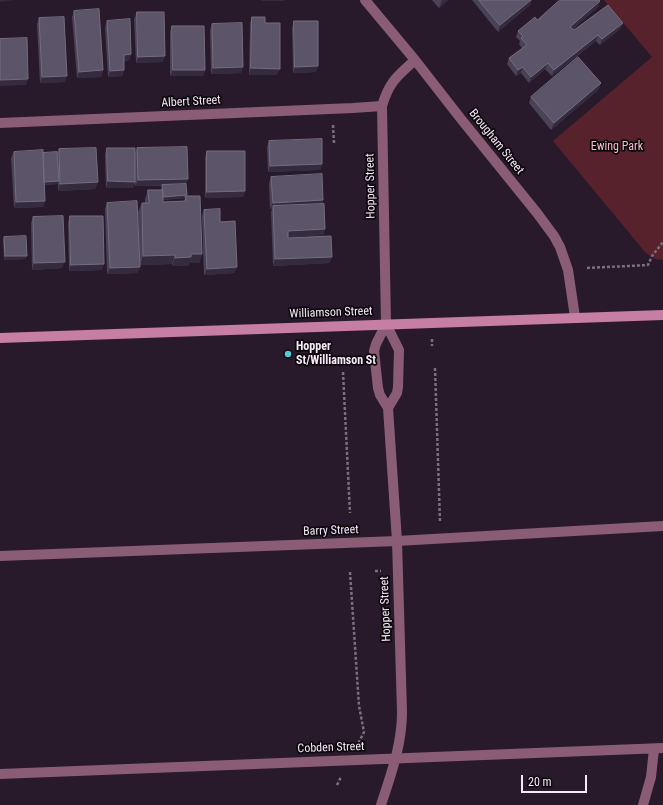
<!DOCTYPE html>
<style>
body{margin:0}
#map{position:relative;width:663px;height:805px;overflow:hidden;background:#291a2b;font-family:"Roboto Condensed",sans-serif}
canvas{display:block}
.scale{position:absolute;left:521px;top:775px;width:66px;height:18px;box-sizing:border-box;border:2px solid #f4e9f5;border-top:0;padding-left:5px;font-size:12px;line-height:14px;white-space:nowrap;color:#f4e9f5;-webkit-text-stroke:3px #0e080f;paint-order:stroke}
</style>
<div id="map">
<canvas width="663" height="805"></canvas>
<div class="scale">20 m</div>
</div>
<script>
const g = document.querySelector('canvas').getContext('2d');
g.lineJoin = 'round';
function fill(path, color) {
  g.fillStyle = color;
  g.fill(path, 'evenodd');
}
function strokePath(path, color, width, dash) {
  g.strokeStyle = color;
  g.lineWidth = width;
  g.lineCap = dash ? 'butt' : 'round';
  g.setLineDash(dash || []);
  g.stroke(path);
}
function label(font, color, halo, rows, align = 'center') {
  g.font = font + ' "Roboto Condensed",sans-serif';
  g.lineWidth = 3.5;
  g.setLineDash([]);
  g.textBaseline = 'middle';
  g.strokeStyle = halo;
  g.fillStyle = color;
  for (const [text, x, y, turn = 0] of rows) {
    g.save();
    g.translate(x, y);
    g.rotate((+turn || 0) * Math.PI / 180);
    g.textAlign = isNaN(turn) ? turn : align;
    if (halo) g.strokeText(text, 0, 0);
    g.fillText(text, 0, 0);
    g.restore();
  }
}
fill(new Path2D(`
 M604,0H663V260L655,259L645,252L553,141L652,57Z`), '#58222c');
strokePath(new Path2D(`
 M333,125L334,143
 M587,268L648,265L652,256L663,242
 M432,339V346
 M435,368L440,522
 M343,372L350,513
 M375,571H381
 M350,572L359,706L364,732L358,744
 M337,785L341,777`), '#7c6f7e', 2.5, [3, 2]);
strokePath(new Path2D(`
 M365,0L415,60L461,119L537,213L554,236L560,247L568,270L575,317
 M0,123L353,108L382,106
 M388,408L397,393L398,387L399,350L386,324L382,106C389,82 397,76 415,60
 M0,556L397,541L663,526
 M0,774L663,748
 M381,805C391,774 402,745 402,712L397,541L388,408L380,395L378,388L374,351L376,344L386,324
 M643,805L651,777L654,749`), '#8a5d74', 10);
strokePath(new Path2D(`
 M0,338L663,315`), '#c67ea4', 10);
fill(new Path2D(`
 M432,0H448L439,8Z
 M472,0H532L530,5L498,32Z
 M600,1L598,7L573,29L574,30L623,23L620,29L600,45L596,41L552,76L545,69L529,83L521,73L516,76L507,64L509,58L522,48L519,44L520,41L516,37L518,31L537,20Z
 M74,11L103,70L101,77L77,78L72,17Z
 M137,12L163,62L136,63L134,19Z
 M252,17L265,23L277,75H249L250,23Z
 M39,18L65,82L40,83L37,24Z
 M107,21L131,54L129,60L124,61V70L122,76L108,77L105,27Z
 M294,21L316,72L293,73L292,28Z
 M212,24L241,73L211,74L210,30Z
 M172,26L205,70L203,76H170V32Z
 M601,83L598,90L551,130L529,103L531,97Z
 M269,141L322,164L320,170L268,172L267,147Z
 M107,148L135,153L137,148L186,184L187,196L202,254L199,263H189L188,266H172V264L140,265L138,212L142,203H145V199L148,190H161L162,186H135V170V182L133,188H106L105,154ZM185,198L184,202H163V200Z
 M59,149L98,182L95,189L58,191V184L45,185V201L43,207L14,208L11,158L14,152L43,153L57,152Z
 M207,151L245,191L243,197L205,198V157Z
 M271,177L323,200L322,204L325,229L323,235L288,237V238L332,257L329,263L273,266L271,212L272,209H270L269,183Z
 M107,203L140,267L137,273L107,274L105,209Z
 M204,210L220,222L237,267L234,273L204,275L202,216Z
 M70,216L102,270L69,271L68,222Z
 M33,217L62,268L32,270L31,223Z
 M4,237L27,256L25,259L4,260L3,240Z`), '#4a4358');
fill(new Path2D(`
 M0,0H14L0,2Z
 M261,0H284L283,1H261Z
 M442,0H448L439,8Z
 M531,0H532L530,5L498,32L500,25Z
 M600,1L598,7L568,33L570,27Z
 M623,23L620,29L600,45L602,39Z
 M598,35L596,41L552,76L554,70Z
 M131,54L129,60L121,61L124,55Z
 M165,56L163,62L136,63L138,57Z
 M548,63L545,69L529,83L531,77Z
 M318,66L316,72L293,73L295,67Z
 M243,67L241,73L211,74L213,68Z
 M523,67L521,73L516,76L518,70Z
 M251,68L280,69L277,75H249Z
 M103,70L101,77L77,78L79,72Z
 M124,70L122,76L108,77L110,71Z
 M173,70H205L203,76H170Z
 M67,76L65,82L40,83L42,77Z
 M28,79L26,85L0,86V80Z
 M601,83L598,90L551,130L554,123Z
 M322,164L320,170L268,172L270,166Z
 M188,179L186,185L135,186L138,180Z
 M59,181L58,184L42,185L43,182Z
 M108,181L135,182L133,188H106Z
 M98,182L95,189L58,191L60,184Z
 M245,191L243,197L205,198L207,192Z
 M187,195L186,198L185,196V198L161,200L163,197Z
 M323,200L321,206H273L272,209H270L273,203Z
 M45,201L43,207L14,208L16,202Z
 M325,229L323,235L286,237L288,231Z
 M191,254H202L199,263H189L188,266H172L175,258Z
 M175,255L172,264L140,265L143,256Z
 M5,256H27L25,259L4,260Z
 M332,257L329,263L273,266L275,259Z
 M65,262L62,268L32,270L34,263Z
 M104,264L102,270L69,271L71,265Z
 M140,267L137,273L107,274L110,268Z
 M237,267L234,273L204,275L207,269Z`), '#352b3f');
const building = new Path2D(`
 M479,0H531L500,25Z
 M560,0H599L600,1L570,27L574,30L608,5L623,23L602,39L598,35L554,70L548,63L531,77L523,67L518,70L509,58L527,45L521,38L523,36L518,31L535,17L537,20Z
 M99,9L103,70L79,72L74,11Z
 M137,12H164L165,56L138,57Z
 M64,17L67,76L42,77L39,18Z
 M252,17H265V23H280V69L251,68Z
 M130,19L131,54L124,55V70L110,71L107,21Z
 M294,21H318V66L295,67Z
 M242,23L243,67L213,68L212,24Z
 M172,26H204L205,70H173Z
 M27,38L28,79L0,80V39Z
 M578,57L601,83L554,123L531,97Z
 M322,139V164L270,166L269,141Z
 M187,147L188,179L138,180L137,148Z
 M96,148L98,182L60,184L59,149Z
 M107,148H135V182L108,181Z
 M43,150L45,201L16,202L14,152Z
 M207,151H245V191L207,192Z
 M57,152L59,181L44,182L43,153Z
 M322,174L323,200L273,203L271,177Z
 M186,184L187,195L163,197L162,185Z
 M148,190H163V202L186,201L185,196H200L202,254H191V257L175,258V255L143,256L142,203H149Z
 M137,201L140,267L110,268L107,203Z
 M324,204L325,229L288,231V238L331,236L332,257L275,259L273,206Z
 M220,209V222L235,221L237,267L207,269L204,210Z
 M63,216L65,262L34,263L33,217Z
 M70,216H103L104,264L71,265Z
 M26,236L27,256H5L4,237Z`);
fill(building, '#5c5469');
strokePath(building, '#746c7f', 1);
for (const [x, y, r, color] of [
 [288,354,4,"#52cbd7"]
]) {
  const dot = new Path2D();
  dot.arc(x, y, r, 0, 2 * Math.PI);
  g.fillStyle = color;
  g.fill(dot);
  strokePath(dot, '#0e080f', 1.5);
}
label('12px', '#f4e9f5', '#0e080f', [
 ["Albert Street",191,102,-3],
 ["Brougham Street",496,142,51],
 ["Hopper Street",371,186,-91],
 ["Williamson Street",331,313,-2],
 ["Barry Street",331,531,-2],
 ["Hopper Street",386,609,-92],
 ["Cobden Street",331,748,-2]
]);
label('12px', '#f8bcc2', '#0e080f', [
 ["Ewing Park",617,147]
]);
label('bold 12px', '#f4e9f5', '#0e080f', [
 ["Hopper",296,347],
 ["St/Williamson St",296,361]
], 'left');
</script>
